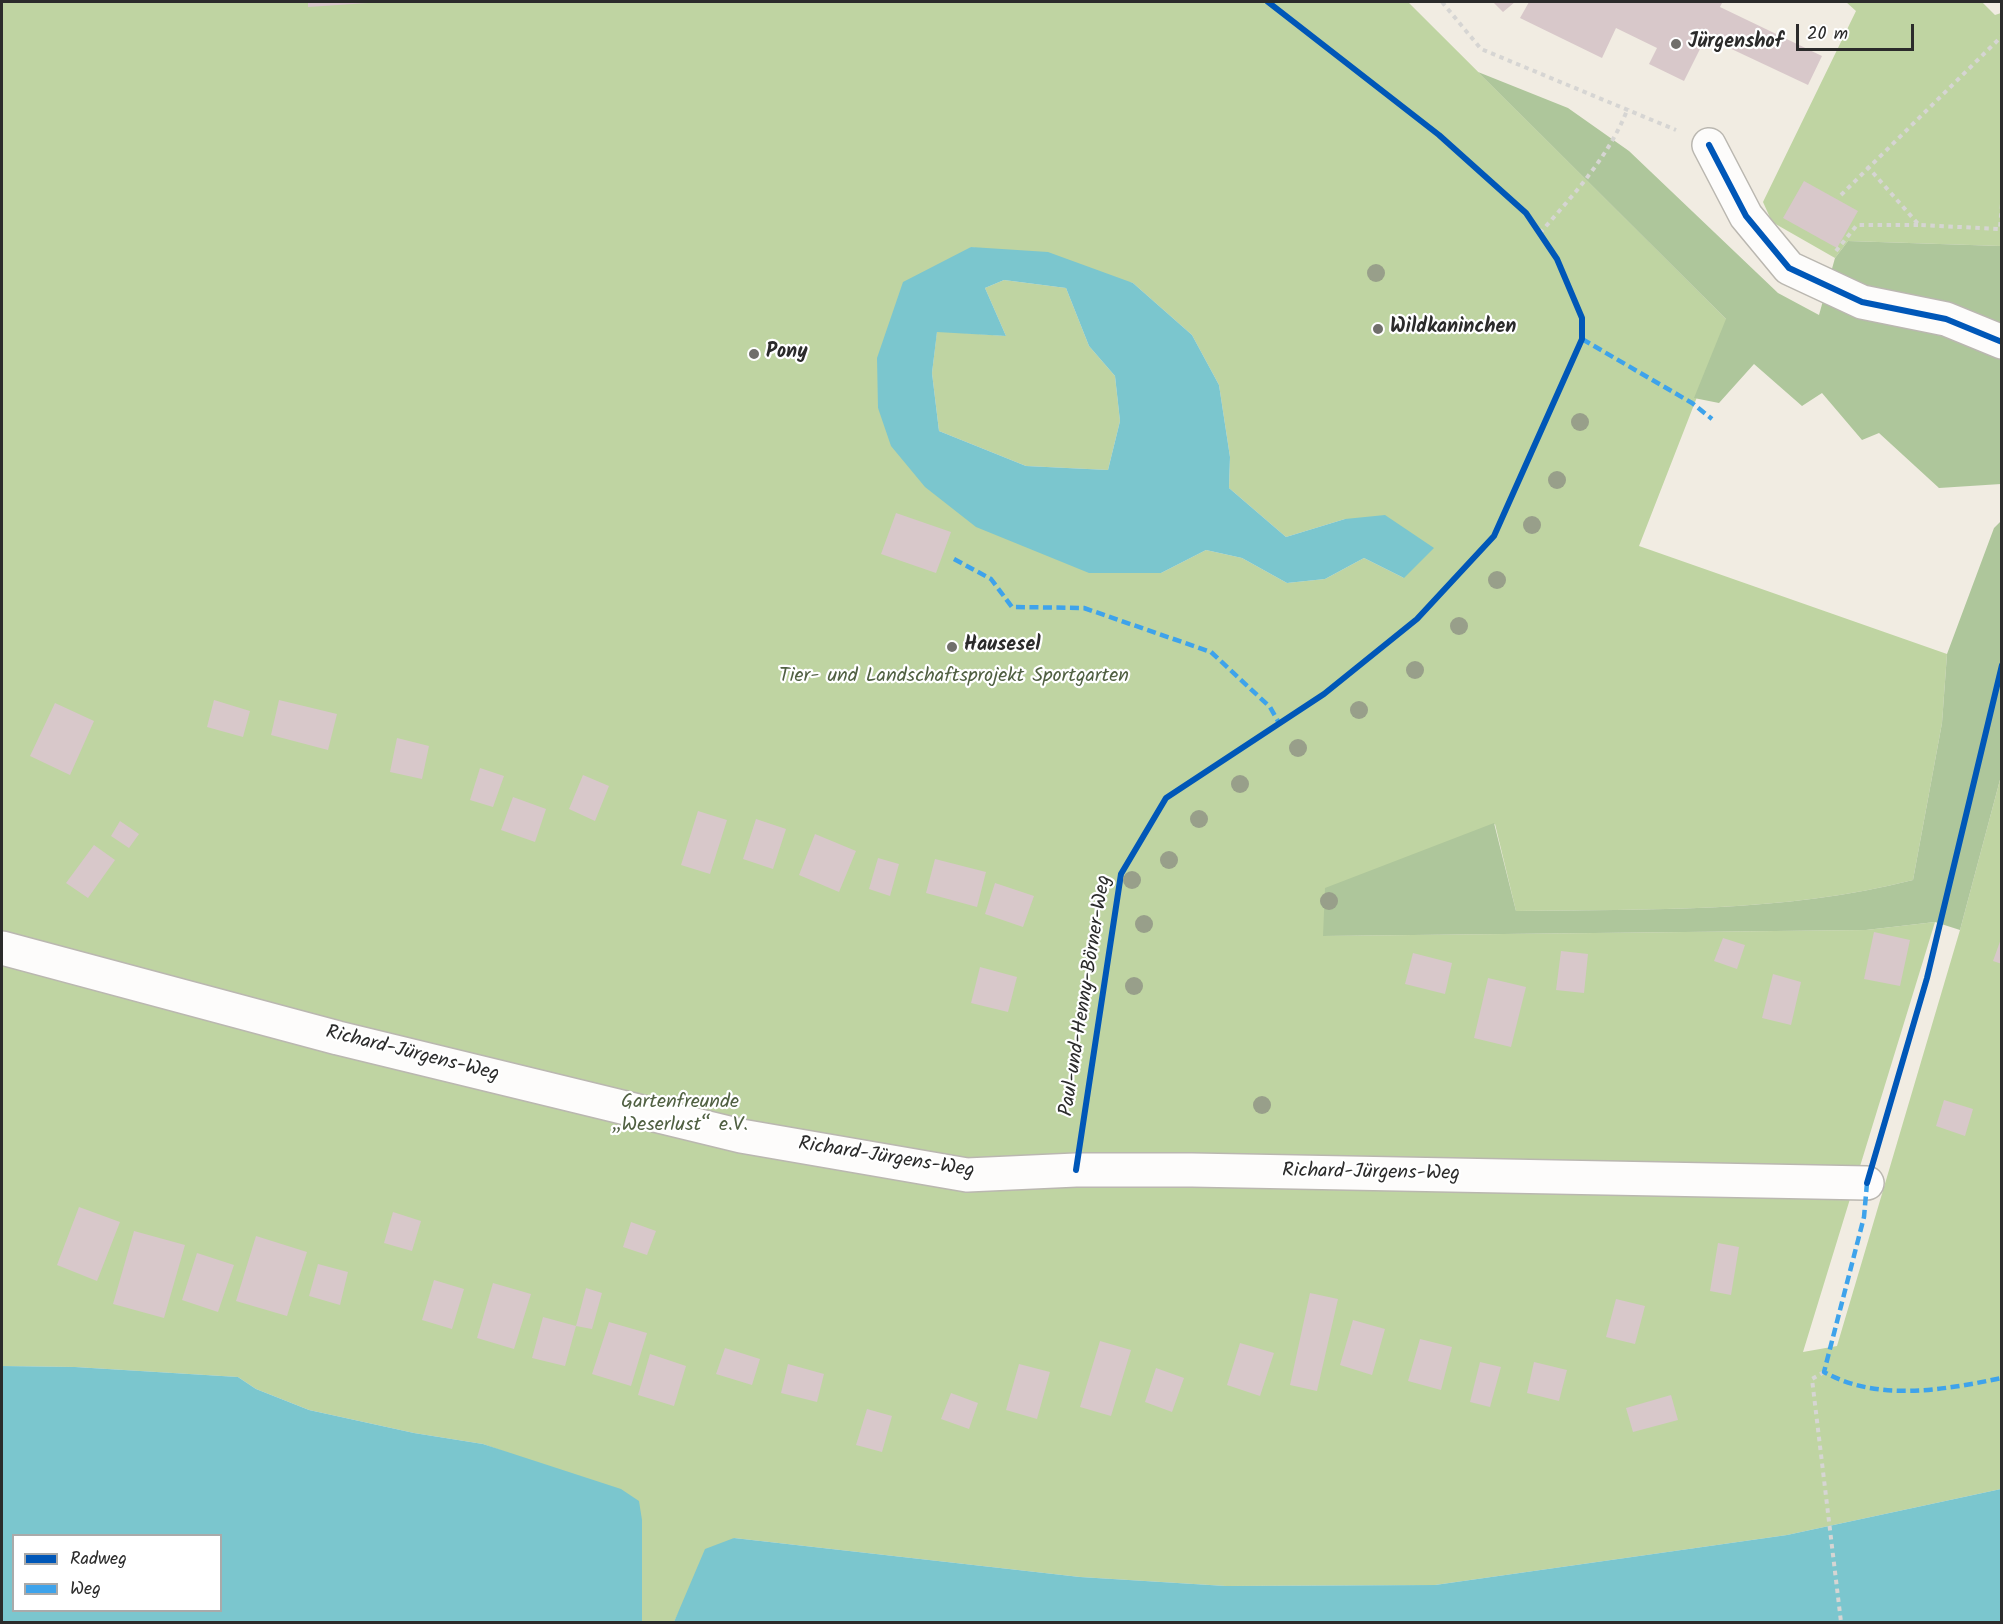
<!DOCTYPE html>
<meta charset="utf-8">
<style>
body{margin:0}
#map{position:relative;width:2003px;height:1624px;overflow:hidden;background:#f1ece2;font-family:Kalam,sans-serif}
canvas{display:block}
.frame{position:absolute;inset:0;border:3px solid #2b2b2b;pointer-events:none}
.legend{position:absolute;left:12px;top:1534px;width:210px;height:78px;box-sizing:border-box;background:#fff;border:2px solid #aaa;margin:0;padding:8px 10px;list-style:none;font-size:18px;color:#2b2b2b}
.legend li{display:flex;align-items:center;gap:12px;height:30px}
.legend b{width:30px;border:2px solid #aaa}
.scale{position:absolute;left:1796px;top:24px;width:118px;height:27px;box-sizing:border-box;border:3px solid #2b2b2b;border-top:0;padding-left:8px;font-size:18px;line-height:21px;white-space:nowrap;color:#2b2b2b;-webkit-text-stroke:4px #fff;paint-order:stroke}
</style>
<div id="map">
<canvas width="2003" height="1624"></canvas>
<div class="frame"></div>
<ul class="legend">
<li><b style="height:8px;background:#0057b8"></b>Radweg</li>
<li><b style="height:8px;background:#3ea3eb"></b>Weg</li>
</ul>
<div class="scale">20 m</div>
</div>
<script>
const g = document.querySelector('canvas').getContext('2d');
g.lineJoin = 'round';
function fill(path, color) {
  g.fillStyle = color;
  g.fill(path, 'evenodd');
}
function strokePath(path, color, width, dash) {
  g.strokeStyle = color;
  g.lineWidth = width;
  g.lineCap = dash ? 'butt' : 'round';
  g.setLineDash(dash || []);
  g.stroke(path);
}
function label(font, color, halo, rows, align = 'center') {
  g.font = font + ' Kalam,sans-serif';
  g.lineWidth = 4.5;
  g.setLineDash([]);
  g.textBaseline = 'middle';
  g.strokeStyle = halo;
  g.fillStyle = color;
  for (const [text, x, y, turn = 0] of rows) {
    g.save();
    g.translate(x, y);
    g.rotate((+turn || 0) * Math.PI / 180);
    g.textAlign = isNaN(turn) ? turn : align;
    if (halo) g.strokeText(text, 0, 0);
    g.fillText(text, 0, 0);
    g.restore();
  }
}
fill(new Path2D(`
 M2,2H1408L1727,320L1639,546L1947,654L1942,723L1913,880C1784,913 1649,909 1516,911L1495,824L1323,936L1866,930L1935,922L1803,1352L1837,1346L1960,930L2001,776V1489L1787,1535L1435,1585L1226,1586L1080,1577L734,1538L681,1608L674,1622H642L640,1604L528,1460L483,1444L414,1433L309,1410L256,1389L238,1377L75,1367L2,1366ZM971,247L1133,283L1192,335L1219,385L1230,457L1229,488L1286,537L1345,519L1404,578L1364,558L1325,579L1287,583L1242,558L1206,550L1161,573L878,408Z
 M1846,2H1982L1995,15L2001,13V246L1848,241L1835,258L1772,222L1763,202L1856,11Z
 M1004,280L1066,288L1089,346L1115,376L1120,421L1108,470L1026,466L939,431L932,373L937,331L1006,336L985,288Z`), '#bfd4a2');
fill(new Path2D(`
 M1478,72L1568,108L1629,151L1778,293L1819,315L1835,258L1848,241L2001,246V484L1939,488L1879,433L1862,440L1822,393L1802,406L1754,364L1719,403L1694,398L1726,319Z
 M2001,521V776L1960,930L1935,922L1866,930L1323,936L1325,888L1494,823L1516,911C1649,909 1784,913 1913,880L1942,723L1947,654L1994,528Z`), '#aec69b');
fill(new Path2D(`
 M971,247L1048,252L1133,283L1192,335L1219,385L1230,457L1229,488L1286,537L1345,519L1385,515L1434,548L1404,578L1364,558L1325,579L1287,583L1242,558L1206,550L1161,573H1089L976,527L925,487L891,446L878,408L877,358L903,282ZM1004,280L1066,288L1089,346L1115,376L1120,421L1108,470L1026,466L939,431L932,373L937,332L1006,336L985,288Z
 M2,1366L75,1367L238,1377L256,1389L309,1410L414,1433L483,1444L621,1489L639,1501L642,1520V1622H2ZM14,1536H220V1610H14Z
 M2001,1489V1622H674L705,1549L734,1538L1080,1577L1226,1586L1435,1585L1787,1535Z`), '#7bc6ce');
fill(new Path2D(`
 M308,2H368V3L308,7Z
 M1493,2H1515L1503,12Z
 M1529,2H1720L1722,3L1720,7L1822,56L1808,85L1706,37L1684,81L1649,64L1657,48L1616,28L1602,58L1520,18Z
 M1804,181L1858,211L1837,248L1783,218Z
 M896,513L951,532L936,573L881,554Z
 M214,700L250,711L243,737L207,727Z
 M279,700L337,714L328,750L271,735Z
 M55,703L94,721L70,775L30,756Z
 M397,738L429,746L422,779L390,772Z
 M480,768L504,776L493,807L470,800Z
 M583,775L609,786L595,821L569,809Z
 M513,797L546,809L535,842L501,830Z
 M698,811L727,820L710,874L681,865Z
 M756,819L786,829L773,869L743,859Z
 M120,821L139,834L129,848L111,836Z
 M815,834L856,851L839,892L799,875Z
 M94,845L115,860L88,898L66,883Z
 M878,858L899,864L890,896L869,889Z
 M935,859L986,872L977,907L926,893Z
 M995,883L1034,896L1023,927L985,914Z
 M1874,932L1910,940L1900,986L1864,979Z
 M2002,936V964L1993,961Z
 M1723,938L1745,945L1737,969L1714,961Z
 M1561,951L1588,954L1584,993L1556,990Z
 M1413,953L1452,963L1445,994L1405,984Z
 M980,967L1017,977L1008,1012L971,1003Z
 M1773,974L1801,982L1791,1025L1762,1018Z
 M1488,978L1526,987L1511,1047L1474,1038Z
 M1944,1100L1973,1109L1965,1136L1936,1126Z
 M79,1207L120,1222L97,1281L57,1265Z
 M393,1212L421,1221L412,1251L384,1243Z
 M631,1222L656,1231L647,1255L623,1247Z
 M134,1231L185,1245L164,1318L113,1304Z
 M256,1236L307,1252L287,1316L236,1301Z
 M1718,1243L1739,1247L1731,1295L1710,1291Z
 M197,1253L234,1265L218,1312L182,1300Z
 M318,1264L348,1272L340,1305L309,1296Z
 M434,1280L464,1289L452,1329L422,1320Z
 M493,1283L531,1294L514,1349L477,1338Z
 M586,1288L602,1293L592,1329L576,1326Z
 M1310,1293L1338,1299L1317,1391L1290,1385Z
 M1616,1299L1645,1306L1635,1344L1606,1337Z
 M543,1317L576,1326L565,1366L532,1358Z
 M1353,1320L1385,1329L1372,1375L1340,1365Z
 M609,1322L647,1333L631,1386L592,1374Z
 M1420,1339L1452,1347L1441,1390L1408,1381Z
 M1100,1341L1131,1350L1111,1416L1080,1407Z
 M1240,1343L1274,1353L1260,1396L1227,1385Z
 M725,1348L760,1359L752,1385L716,1374Z
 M650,1354L686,1366L674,1406L638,1395Z
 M1480,1362L1501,1367L1490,1407L1470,1402Z
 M1534,1362L1567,1370L1559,1401L1527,1393Z
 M788,1364L824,1374L817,1402L781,1393Z
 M1019,1364L1050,1372L1037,1419L1006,1410Z
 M1156,1368L1184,1378L1172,1412L1145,1402Z
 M951,1393L978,1403L969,1429L941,1419Z
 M1671,1395L1678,1420L1633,1432L1626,1408Z
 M867,1409L892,1416L882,1452L856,1445Z`), '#d8c8ca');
const minor = new Path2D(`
 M1709,145L1746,216L1789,268L1862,302L1946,319L2002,342
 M2,948L338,1038L741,1136L967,1175L1076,1170H1192L1867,1183`);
strokePath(minor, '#bab7b0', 36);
strokePath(new Path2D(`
 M1442,2L1481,49L1676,130
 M1867,166L1919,225L2000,229L2002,203
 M1841,195L2002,36
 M1540,233C1573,195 1609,157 1628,108
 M1836,251L1857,225H1918
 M1824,1372L1812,1379L1841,1622`), '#d6d5d3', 4, [4.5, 4.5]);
strokePath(minor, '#fdfcfb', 33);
strokePath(new Path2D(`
 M1582,339L1692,403L1712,419
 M954,559L991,579L1012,607L1084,608L1211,652L1270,707L1279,723
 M1867,1183L1864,1217L1824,1372C1878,1402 1943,1390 2002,1378`), '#3ea3eb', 4.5, [9, 4.5]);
strokePath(new Path2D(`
 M1709,145L1746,216L1789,268L1862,302L1946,319L2002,342
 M1076,1170L1121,874L1166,798L1324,694L1417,619L1494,536L1582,339V318L1557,259L1526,213L1439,135L1268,2
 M1867,1183L1927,978L2002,665`), '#0057b8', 6);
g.fillStyle = '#989f8a';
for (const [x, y] of [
 [1376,273],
 [1580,422],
 [1557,480],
 [1532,525],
 [1497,580],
 [1459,626],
 [1415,670],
 [1359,710],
 [1298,748],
 [1240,784],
 [1199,819],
 [1169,860],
 [1132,880],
 [1329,901],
 [1144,924],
 [1134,986],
 [1262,1105]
]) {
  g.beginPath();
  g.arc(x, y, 9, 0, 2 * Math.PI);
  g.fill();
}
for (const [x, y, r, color] of [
 [1676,44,6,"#706f6b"],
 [1378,329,6,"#706f6b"],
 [754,354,6,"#706f6b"],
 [952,647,6,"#706f6b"]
]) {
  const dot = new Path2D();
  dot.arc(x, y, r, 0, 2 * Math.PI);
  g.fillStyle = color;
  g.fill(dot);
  strokePath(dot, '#fff', 2);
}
label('bold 20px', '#2b2b2b', '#fff', [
 ["Jürgenshof",1688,44],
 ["Wildkaninchen",1390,329],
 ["Pony",766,354],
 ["Hausesel",964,647]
], 'left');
label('20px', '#506042', '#fff', [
 ["Tier- und Landschaftsprojekt Sportgarten",954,678],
 ["Gartenfreunde",680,1104],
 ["„Weserlust“ e.V.",680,1127]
]);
label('20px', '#2b2b2b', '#fff', [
 ["Paul-und-Henny-Börner-Weg",1087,996,-81],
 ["Richard-Jürgens-Weg",412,1055,14],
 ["Richard-Jürgens-Weg",886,1159,9],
 ["Richard-Jürgens-Weg",1371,1174,1]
]);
</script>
